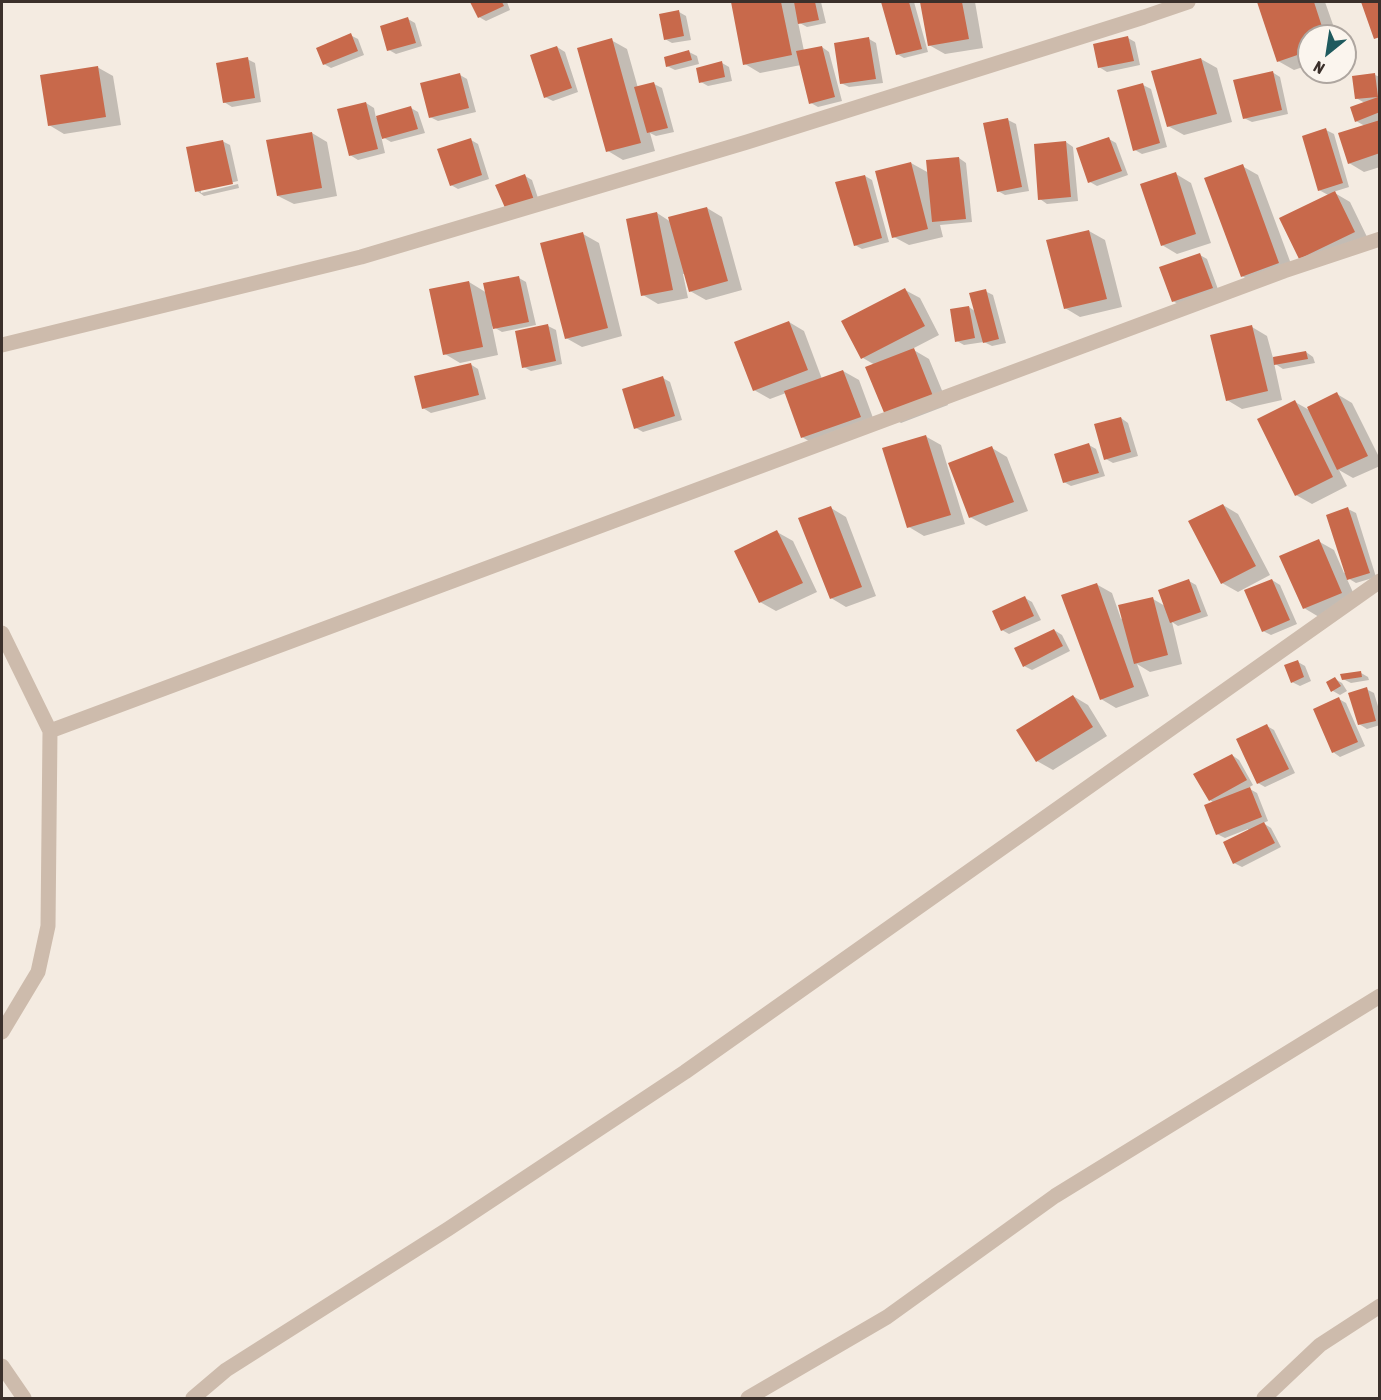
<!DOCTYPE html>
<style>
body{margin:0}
#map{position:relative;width:1381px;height:1400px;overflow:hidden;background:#f4ebe1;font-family:"Asap Condensed",sans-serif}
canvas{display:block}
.frame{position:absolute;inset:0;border:3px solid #3b302b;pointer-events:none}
.north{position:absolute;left:1297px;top:24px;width:60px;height:60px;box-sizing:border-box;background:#fbf5ee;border:2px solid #aea6a0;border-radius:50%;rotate:210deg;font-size:16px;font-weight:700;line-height:24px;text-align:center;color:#3b302b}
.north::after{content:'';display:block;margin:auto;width:21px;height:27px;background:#1f5a5e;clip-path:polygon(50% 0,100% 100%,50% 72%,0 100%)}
</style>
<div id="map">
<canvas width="1381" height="1400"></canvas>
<div class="frame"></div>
<div class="north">N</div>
</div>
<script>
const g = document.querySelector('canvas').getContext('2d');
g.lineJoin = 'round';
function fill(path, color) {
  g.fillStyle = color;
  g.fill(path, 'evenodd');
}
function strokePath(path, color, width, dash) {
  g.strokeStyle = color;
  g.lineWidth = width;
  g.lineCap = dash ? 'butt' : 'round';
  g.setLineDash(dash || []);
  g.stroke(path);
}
fill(new Path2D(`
 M472,2H507L510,10L486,21L479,17Z
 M732,2H821L826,23L807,27L798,22L804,51L822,47L829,52L842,101L818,107L811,103L801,65L760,73L745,64Z
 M890,2H914L928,52L904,58L897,54L883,3Z
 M922,2H975L983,48L945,54L929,45Z
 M1259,2H1325L1337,36H1309V65L1294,70L1278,61Z
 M679,12L686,16L691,40L672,43L665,39Z
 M408,19L415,23L422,46L396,54L389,50Z
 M350,35L358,39L364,55L331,68L324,64Z
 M1128,38L1135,42L1140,65L1107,72L1099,67Z
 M869,39L876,43L883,83L849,87L841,83Z
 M611,40L627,49L638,88L654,84L662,88L674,132L656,136L650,133L655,151L623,160L608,151Z
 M557,47L565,52L578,92L553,101L545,97Z
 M689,52L697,56L699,64L675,70L667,66Z
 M247,59L255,63L261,102L232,107L224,102Z
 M1201,59L1217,68L1232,122L1184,135L1168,126Z
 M722,63L729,67L732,81L708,86L701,82Z
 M97,67L113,76L121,125L64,134L49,125Z
 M1272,72L1280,77L1288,114L1252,122L1244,118Z
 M460,75L467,79L476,112L438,121L430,117Z
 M1375,75L1380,77V167L1364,172L1349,163L1365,126L1356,121L1365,103L1356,98Z
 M1143,85L1151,89L1167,147L1142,154L1135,150Z
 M366,103L374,108L376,118L411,108L418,112L425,133L391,142L381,136L385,153L358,160L350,155Z
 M1008,120L1016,124L1029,191L1005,195L998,191Z
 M1326,130L1334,134L1349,187L1333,192L1350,202L1369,241L1300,258L1330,196L1319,190Z
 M312,133L327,142L337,196L294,204L278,196Z
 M1109,139L1116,143L1128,175L1097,186L1090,182Z
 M471,140L478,144L489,179L458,189L451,185Z
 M222,141L230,145L238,181L201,190V193L238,184L239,188L204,196L197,191Z
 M1066,142L1073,147L1078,201L1047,204L1040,199Z
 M959,158L966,163L972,222L940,225L943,237L909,245L894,237L911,163L929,173Z
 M1242,166L1258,175L1294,272L1257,285L1242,276Z
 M1176,174L1191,183L1211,243L1177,254L1162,245Z
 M525,176L532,180L540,204L514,213Z
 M865,176L872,180L889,242L862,249L855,245Z
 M707,208L722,217L742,290L706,300L690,291L685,274H683L688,298L658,304L643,295L657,213L671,222Z
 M1089,231L1105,240L1122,307L1080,317L1065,308Z
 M583,234L599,243L622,336L582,347L566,338Z
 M1200,255L1207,259L1219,292L1181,306L1173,301Z
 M519,278L526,282L536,325L502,332L492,326L498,355L460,363L445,354L469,282L487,293Z
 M905,290L920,298L939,335L912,349L929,359L948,405L901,423L886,414L875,365L863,358Z
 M985,291L993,295L1006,343L992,346L984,342L964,345L957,341L969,307L976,312Z
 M789,322L804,331L822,379L843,371L859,380L876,426L817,446L802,437L786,393L770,399L754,390Z
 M548,326L556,330L562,364L531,371L524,367Z
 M1252,327L1267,336L1273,358L1306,352L1313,357L1315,363L1283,369L1274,363L1282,400L1242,409L1227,400Z
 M470,364L478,369L486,399L431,413L423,408Z
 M663,378L670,382L682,420L643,432L636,428Z
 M1337,394L1352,403L1380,459V466L1353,478L1339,470L1347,486L1312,504L1296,495L1295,402L1311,411Z
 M1121,418L1128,423L1138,456L1113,463L1106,459Z
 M925,436L941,445L965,524L924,536L909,527Z
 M1089,445L1096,449L1105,476L1071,486L1064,482Z
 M992,448L1007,457L1028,511L986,526L970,517L950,463Z
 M1223,505L1238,514L1270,575L1238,592L1222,583Z
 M831,508L846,517L876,596L846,607L831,598Z
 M1348,509L1356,513L1376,577L1356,583L1346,577L1357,601L1319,617L1304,608L1318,541L1334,550L1344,573L1346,572Z
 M777,532L793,541L817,592L776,611L760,602Z
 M1272,580L1280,585L1297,624L1271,635L1263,631Z
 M1189,581L1196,585L1208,616L1178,626L1172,622L1182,664L1150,672L1137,664L1149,696L1116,708L1101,699L1096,584L1112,593L1121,619L1153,599L1165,606Z
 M1025,598L1032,602L1041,620L1009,634L1002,630Z
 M1054,630L1062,635L1070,651L1032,670L1024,666Z
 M1298,662L1305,666L1311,681L1300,686L1292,682Z
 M1361,673L1368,677L1369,680L1351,683L1343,679Z
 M1335,679L1342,683L1347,691L1340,695L1333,691Z
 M1366,689L1374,693L1380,713V725L1367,729L1359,724Z
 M1073,696L1088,705L1107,736L1053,770L1037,761Z
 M1339,699L1346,703L1365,746L1340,757L1333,752Z
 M1267,726L1274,730L1295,773L1265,787L1258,783Z
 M1232,755L1239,760L1253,785L1248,788L1257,793L1268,821L1263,823L1271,828L1281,847L1242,867L1234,863L1249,831L1248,829L1225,838L1217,834L1214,803L1210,800Z`), '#0003');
fill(new Path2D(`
 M470,2H502L504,6L478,18Z
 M731,2H781L792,55L743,65Z
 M794,2H815L819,20L798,24Z
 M881,2H909L922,49L896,55Z
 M920,2H962L969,39L928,46Z
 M1257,2H1314L1325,36H1309V51L1277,62Z
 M1361,2H1380V37L1374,39Z
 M679,10L684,36L664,40L659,14Z
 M408,17L416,43L387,51L380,26Z
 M351,33L358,51L323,65L316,48Z
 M1128,36L1134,61L1098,68L1093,44Z
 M869,37L876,79L840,84L834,43Z
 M612,38L641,143L606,152L577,48Z
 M557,46L572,88L544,98L530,55Z
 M822,46L835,97L809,104L796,51Z
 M689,50L692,60L666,67L664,57Z
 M248,57L255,98L223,103L216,63Z
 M1201,58L1217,114L1167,127L1151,71Z
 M722,61L725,77L699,83L696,68Z
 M98,66L106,117L48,126L40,75Z
 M1273,71L1282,110L1243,119L1233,80Z
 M460,73L469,108L429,118L420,83Z
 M1375,73L1378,97L1380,96V112L1355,122L1350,107L1378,97L1355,99L1352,76Z
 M654,82L668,128L647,133L634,87Z
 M1143,83L1160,143L1133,151L1117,90Z
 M366,102L378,149L349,156L337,109Z
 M411,106L418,129L382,139L376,116Z
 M1008,118L1022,187L997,192L983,123Z
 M1380,120V153L1348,164L1338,133Z
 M1326,128L1343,183L1318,191L1302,136Z
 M312,132L322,188L277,196L266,140Z
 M1109,137L1122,171L1088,183L1076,148Z
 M471,138L482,175L450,186L437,149Z
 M223,140L233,184L195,192L186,147Z
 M1066,141L1071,197L1038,200L1034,144Z
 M959,157L966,219L932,222L926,160Z
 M911,162L928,229L892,238L875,171Z
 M1243,164L1279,263L1241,277L1204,178Z
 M1176,172L1196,234L1161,246L1140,184Z
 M525,174L534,200L506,210L495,185Z
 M865,175L882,238L854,246L835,182Z
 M1335,191L1355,232L1299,259L1279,218Z
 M707,207L728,281L689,292L668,217Z
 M657,212L673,290L641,296L626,219Z
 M1089,230L1107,299L1064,309L1046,240Z
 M583,232L608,328L565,339L540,243Z
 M1200,253L1213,288L1172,302L1159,267Z
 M519,276L529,322L493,329L483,283Z
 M469,281L483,347L443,355L429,289Z
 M905,288L925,326L861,359L841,321Z
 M986,289L999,339L983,343L969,293Z
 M969,306L975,338L955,342L950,309Z
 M789,321L808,370L753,391L734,342Z
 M548,324L556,361L522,368L515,331Z
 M1252,325L1268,391L1226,401L1210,335Z
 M914,348L933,396L885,415L865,367Z
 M1306,351L1308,359L1274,365L1273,357Z
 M471,363L479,395L422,409L414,376Z
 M843,370L861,417L801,438L784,391Z
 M663,376L675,416L634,429L622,389Z
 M1337,392L1368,456L1337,470L1307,407Z
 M1295,400L1333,477L1295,496L1257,419Z
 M1121,417L1131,452L1104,460L1094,424Z
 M926,435L951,515L907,528L882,448Z
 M1089,443L1099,473L1063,483L1054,454Z
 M992,446L1014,502L969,518L948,463Z
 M1223,504L1256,566L1221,584L1188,521Z
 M831,506L862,587L830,599L798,518Z
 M1348,507L1370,573L1347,580L1326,515Z
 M777,530L803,583L759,603L734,551Z
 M1319,539L1342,593L1303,609L1279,556Z
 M1189,579L1201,612L1170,623L1158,590Z
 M1272,579L1290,620L1262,632L1244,590Z
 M1097,583L1134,687L1100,700L1061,595Z
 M1025,596L1034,616L1001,631L992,611Z
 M1153,597L1168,655L1134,664L1118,605Z
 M1054,629L1063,646L1023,667L1014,648Z
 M1298,660L1304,677L1291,683L1284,665Z
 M1361,671L1362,677L1342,680L1340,674Z
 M1335,677L1341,686L1331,692L1326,682Z
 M1367,687L1376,721L1358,725L1348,693Z
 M1073,695L1093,727L1036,762L1016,730Z
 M1339,697L1358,742L1332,753L1313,709Z
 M1267,724L1289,769L1257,784L1236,739Z
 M1232,754L1247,780L1209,801L1193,774Z
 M1250,787L1262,817L1216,835L1204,805Z
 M1264,822L1275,843L1233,864L1223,842Z`), '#c8694b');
strokePath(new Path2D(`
 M2,345L361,257L747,142L1144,17L1188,2
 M2,633L50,731L48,926L38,972L2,1032
 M50,731L1284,271L1380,239
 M2,1366L24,1398
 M193,1398L226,1370L448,1229L685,1072L1380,581
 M748,1398L887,1317L1055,1196L1380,996
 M1264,1398L1320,1345L1380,1306`), '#cdbbac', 15);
</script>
